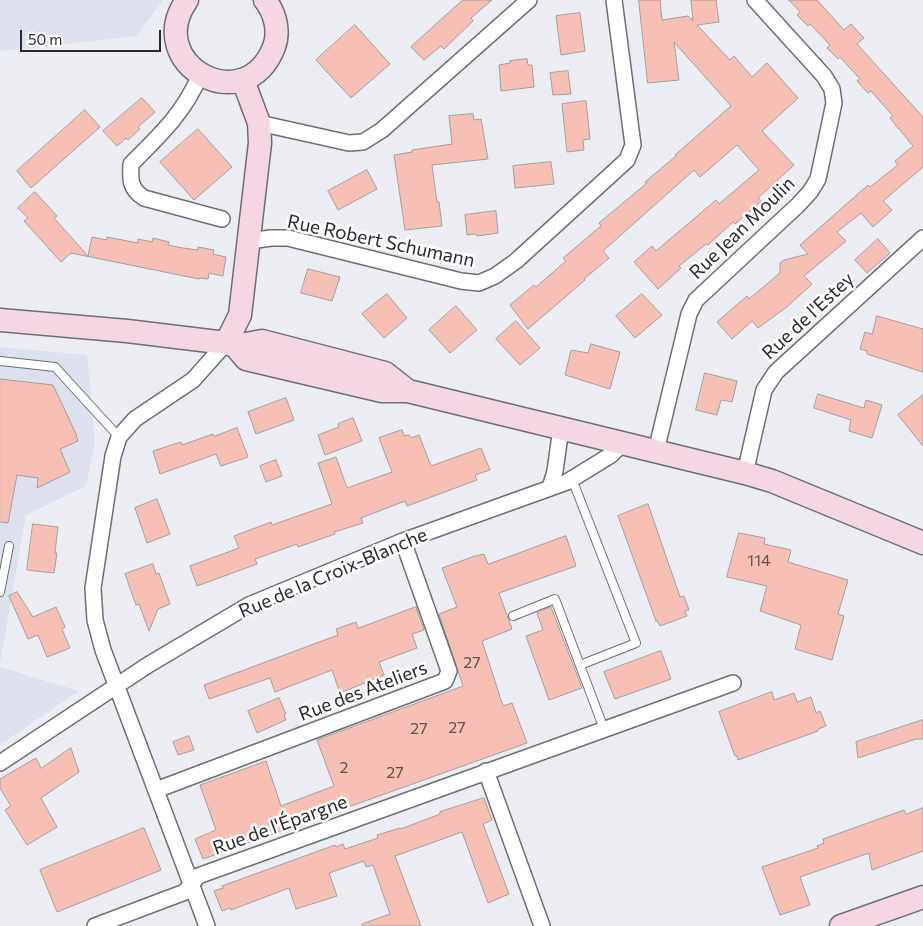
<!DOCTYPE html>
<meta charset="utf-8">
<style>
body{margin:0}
#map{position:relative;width:923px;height:926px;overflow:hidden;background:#ebedf3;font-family:Commissioner,sans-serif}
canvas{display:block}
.scale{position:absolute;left:20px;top:30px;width:141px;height:22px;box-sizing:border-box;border:2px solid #292a2c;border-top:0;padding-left:6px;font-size:15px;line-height:18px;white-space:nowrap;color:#292a2c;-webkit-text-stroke:4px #fff;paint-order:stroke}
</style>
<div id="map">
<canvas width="923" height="926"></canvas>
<div class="scale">50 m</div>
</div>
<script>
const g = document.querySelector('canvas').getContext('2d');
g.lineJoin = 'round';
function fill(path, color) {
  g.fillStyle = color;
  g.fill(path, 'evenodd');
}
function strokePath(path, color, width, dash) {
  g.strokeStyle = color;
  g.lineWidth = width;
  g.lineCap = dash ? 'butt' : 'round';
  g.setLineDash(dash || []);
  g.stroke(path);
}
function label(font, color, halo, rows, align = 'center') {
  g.font = font + ' Commissioner,sans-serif';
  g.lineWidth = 5;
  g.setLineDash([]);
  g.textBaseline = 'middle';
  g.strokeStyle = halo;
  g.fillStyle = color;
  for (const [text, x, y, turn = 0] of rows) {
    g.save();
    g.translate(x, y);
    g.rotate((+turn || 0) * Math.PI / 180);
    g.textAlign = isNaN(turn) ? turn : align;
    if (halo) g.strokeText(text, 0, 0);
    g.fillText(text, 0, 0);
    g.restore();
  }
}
fill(new Path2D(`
 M0,0H163L137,36L0,51Z
 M0,347L87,355L95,442L86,486L26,515L0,663Z
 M0,667L79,691L0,745Z`), '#dde0ed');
const building = new Path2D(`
 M463,0H492L471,18L473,21L444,49L441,46L424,60L411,47Z
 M639,0H660L662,20L688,16L693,21L691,0H716L719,22L697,25L730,60L734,56L752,77L767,63L798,98L762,131L794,165L758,198L761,201L735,224L733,222L708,245L706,244L679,266L681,268L658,289L634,262L652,246L656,251L716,200L719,204L759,170L737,145L700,177L694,170L603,251L609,258L584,279L585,280L528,329L510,305L534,285L536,287L566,261L563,258L601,226L599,223L647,183L645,182L676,156L675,155L731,106L674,42L679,80L648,83Z
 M789,0H817L844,30L851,24L864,38L857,44L923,117V167L883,201L892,210L873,227L861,213L837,232L846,241L804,276L812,284L788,306L758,328L752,321L732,339L717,322L747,296L749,299L780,273V263L784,260L808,254L800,245L868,185L870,187L898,165L895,161L913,146L890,118L893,116L871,91L868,93L857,81L860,79L840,57L838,59L827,48L830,45L810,24L808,26L797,15L800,12Z
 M580,13L585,51L561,55L556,16Z
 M355,25L390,64L351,98L316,60Z
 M527,59L528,65H532L534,87L501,91L499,65L510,63V61Z
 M568,71L571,94L553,95L550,73Z
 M142,98L155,112L138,127L140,129L128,140L126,138L117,146L103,131Z
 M586,101L590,139L583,140L584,150L567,152L562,104Z
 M85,110L100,127L31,188L17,171Z
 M473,114L474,120L481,119L488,159L432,165L437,202H439L442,226L405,230L394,155L412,152V150L452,144L449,116Z
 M198,129L232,167L194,200L160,162Z
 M551,162L554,184L515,188L513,166Z
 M367,170L377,189L338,210L328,191Z
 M35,192L57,216L54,218L88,256L92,237L107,240V237L138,243V239L152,242L153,238L169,242L168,245L183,248L198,250V247L214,250L213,254L226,257L223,276L209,273L208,279L199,278V279L71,253L61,262L24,221L28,218L18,208Z
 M496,211L498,233L477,236L476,234L467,235L465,215Z
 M878,239L890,253L867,273L855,260Z
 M308,269L340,277L332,301L301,293Z
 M387,294L407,318L384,338L362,314Z
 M642,294L662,315L635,338L616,316Z
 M456,306L477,330L450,353L429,330Z
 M877,316L923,329V372L867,354V351L860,349L865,332L872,334Z
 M516,321L540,348L520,365L496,339Z
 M591,344L620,352L610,389L565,375L571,350L588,353Z
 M705,373L737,381L732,402L721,400L717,415L696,410Z
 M0,379L53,385L77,436H76L78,441L60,449L70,472L37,488L38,478L17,475L8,523L0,522Z
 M818,394L864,408L866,400L882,405L872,438L849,431L851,420L814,408Z
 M923,395V446L898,415Z
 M286,398L294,420L256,434L248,412Z
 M353,418L362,441L325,455L318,435L339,427L338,424Z
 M237,428L248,457L221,466L216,454L160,474L153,451L181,442L182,445L213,434L214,436Z
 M402,430L404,436L409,435L411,438L419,435L431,466L481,448L490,470L475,475L477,480L407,506L405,501L361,518L363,523L334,532L335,534L298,547L297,544L255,559L257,564L197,586L190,566L239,548L234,536L271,522L272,525L332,504L318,463L336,457L347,488L392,472L379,438Z
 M276,460L282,476L266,482L260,466Z
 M157,499L170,534L147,543L135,508Z
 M648,504L680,597L684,596L689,610L685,611L687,616L660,626L657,620L656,621L618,516Z
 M33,524L58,527L55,553H57L54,573L27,570Z
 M739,533L765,538L764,544L791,550L788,562L848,580L838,614L844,616L832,660L795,649L801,625L760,611L767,586L727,577Z
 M566,536L576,566L499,593L512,629L482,641L503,706L512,703L527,743L203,859L195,839L216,830L200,785L266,761L281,806L334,786L317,740L463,686L439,614L457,607L442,568L472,557L484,554L488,564Z
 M153,564L156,574L159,573L170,604L158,609L149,631L139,604L136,605L125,574Z
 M17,592L33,617L56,607L65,627L62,629L70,648L47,657L38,635L28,639L9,596Z
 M416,607L424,630L412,634L417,648L379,662L384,675L340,693L332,670L275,692L270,678L209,699L204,685L338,635L336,629L356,622L358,628Z
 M551,607L582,688L549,700L526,636L543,630L537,613Z
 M661,651L671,679L615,699L604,672Z
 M772,692L774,700L794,693L797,702L811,697L816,713L820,711L826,726L818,729V731L738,760L737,756H735L719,712Z
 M279,698L286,714L284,715L286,720L257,733L248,711Z
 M923,720V739H916L858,758L856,742Z
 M189,736L194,750L178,755L173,742Z
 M71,748L79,772L41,798L57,827L27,845L5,810L11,806L0,788V779L36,758L41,768Z
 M484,798L492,820L483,824L509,894L488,903L462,832L395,856L421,926H362V924L390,914L373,865L366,867L364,861L329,873L337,896L296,909L289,888L231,910L230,908L222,911L214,891L223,888L222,886L335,845L336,847L343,844L345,849L378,838L377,835L400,828L401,829L440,814V812Z
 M923,808V851L872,870L869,853L800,877L810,905L780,915L762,867L818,848L817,846L824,843L823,839L904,810L906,814Z
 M144,828L161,870L57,912L40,870Z`);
fill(building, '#f8c0b5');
strokePath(building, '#a39d9b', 1);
const lane = new Path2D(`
 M0,361L55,367L119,437
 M572,479L636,643L580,665
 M0,592L9,546
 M513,616L555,599L604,729`);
const street = new Path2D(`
 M200,75C184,113 160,135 131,164C130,180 130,189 144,198L222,219
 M259,123L349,143L363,142L382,130L529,0
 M249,241L271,238H288L461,281L479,283L495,276L516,261L627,160L633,145L614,0
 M656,451L689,314L696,300L798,205L810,192L818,179L834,103L832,89L824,76L755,0
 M745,473L764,390L776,372L923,238
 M550,488L555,471L561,428
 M0,763L148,665L249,605L403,541L567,482L611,455L623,443
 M486,771L542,926
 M156,790L445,681L449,671L403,541
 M95,926L185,892L198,876L733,683
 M207,926L103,650L95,620L93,588L113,456L119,437L135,419L193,380L226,343`);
const secondary = new Path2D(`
 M187,0C142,64 245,121 274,47C280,31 275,13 265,0
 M0,320L127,331L226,343L235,346L262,341L385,373L408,391
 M226,343L240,315L260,143L259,123L243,80
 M235,346L246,359L382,391H408L745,473L772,481L923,543
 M841,926L923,897`);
strokePath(lane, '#6d6f74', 10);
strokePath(street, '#6d6f74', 18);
strokePath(secondary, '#6d6f74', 25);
strokePath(lane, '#fff', 8);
strokePath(street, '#fff', 15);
strokePath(secondary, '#f5d7e3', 22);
label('16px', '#5d504e', null, [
 ["114",759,561],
 ["27",472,663],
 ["27",457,728],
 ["27",419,729],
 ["2",344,768],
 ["27",395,773]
]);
label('19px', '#292a2c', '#fff', [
 ["Rue Jean Moulin",742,228,-44],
 ["Rue Robert Schumann",381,241,12],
 ["Rue de l'Estey",808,316,-43],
 ["Rue de la Croix-Blanche",333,573,-23],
 ["Rue des Ateliers",363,691,-21],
 ["Rue de l'Épargne",280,825,-20]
]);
</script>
